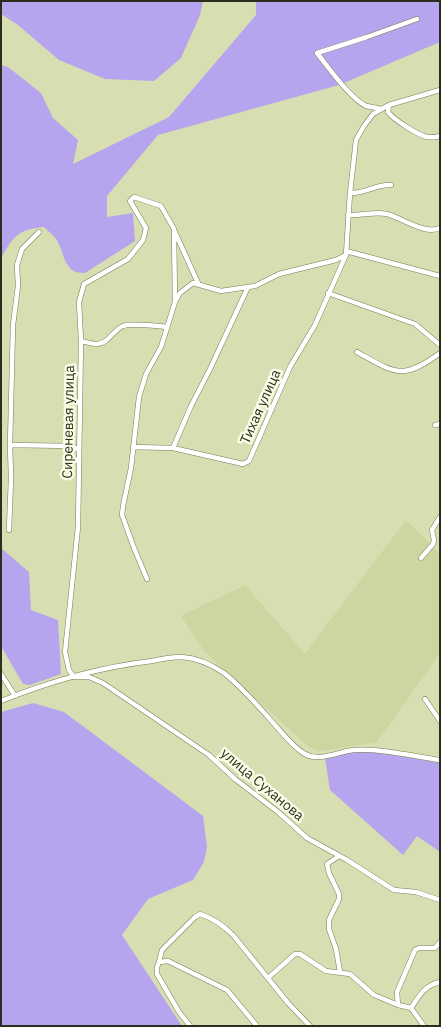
<!DOCTYPE html>
<meta charset="utf-8">
<style>
body{margin:0}
#map{position:relative;width:441px;height:1027px;overflow:hidden;background:#d7deb1;font-family:"IBM Plex Sans",sans-serif}
canvas{display:block}
.frame{position:absolute;inset:0;border:2px solid #2c2e1d;pointer-events:none}
</style>
<div id="map">
<canvas width="441" height="1027"></canvas>
<div class="frame"></div>
</div>
<script>
const g = document.querySelector('canvas').getContext('2d');
g.lineJoin = 'round';
function fill(path, color) {
  g.fillStyle = color;
  g.fill(path, 'evenodd');
}
function strokePath(path, color, width, dash) {
  g.strokeStyle = color;
  g.lineWidth = width;
  g.lineCap = dash ? 'butt' : 'round';
  g.setLineDash(dash || []);
  g.stroke(path);
}
function label(font, color, halo, rows, align = 'center') {
  g.font = font + ' "IBM Plex Sans",sans-serif';
  g.lineWidth = 5;
  g.setLineDash([]);
  g.textBaseline = 'middle';
  g.strokeStyle = halo;
  g.fillStyle = color;
  for (const [text, x, y, turn = 0] of rows) {
    g.save();
    g.translate(x, y);
    g.rotate((+turn || 0) * Math.PI / 180);
    g.textAlign = isNaN(turn) ? turn : align;
    if (halo) g.strokeText(text, 0, 0);
    g.fillText(text, 0, 0);
    g.restore();
  }
}
fill(new Path2D(`
 M406,520L440,554V653L377,742L320,751L309,747L205,652L181,616L245,585L305,654Z`), '#cdd5a0');
fill(new Path2D(`
 M1,1H203L200,15L181,58L154,81L105,79L59,60L18,25L1,14Z
 M256,1H440V42L339,85L158,135L107,196V217L133,213L135,241L85,273C65,274 65,257 58,242C55,236 48,231 44,227C17,230 14,236 1,258V65L8,67L41,93L53,118L78,140L73,164L169,117L256,15Z
 M1,548L29,572L31,610L58,620L61,674L30,685L23,684L1,646Z
 M33,703L64,712L203,816L207,847L204,862L193,880L148,899L122,935L182,1026H1V712Z
 M351,752H378L440,763V852L417,836L403,855L330,790L325,758Z`), '#b6a5ee');
const minor = new Path2D(`
 M389,105L388,112C394,120 418,135 427,137C432,138 435,137 440,136
 M382,109C377,108 371,107 366,106C350,98 328,67 317,53L367,37L417,19
 M350,193C365,194 375,184 391,185
 M348,215C362,216 374,211 387,214C402,218 425,235 440,228
 M174,230L198,283
 M346,251L440,276
 M328,293L415,324L440,345
 M175,302L174,229L161,206L134,197L130,201L146,228L143,240L128,259L84,284L79,302L81,341L78,527L65,652L69,670L74,677H89L103,683L209,755L235,779L278,812L307,838L347,860L394,890L416,892L440,900
 M81,341C86,342 92,344 97,344C108,344 113,330 123,326C130,323 159,326 167,327
 M357,352C395,373 402,381 440,353
 M435,425L440,424
 M10,445L72,446L79,450
 M133,447L173,448L243,464L249,461L290,367L315,325L346,255L350,193L356,140L364,126L373,114L389,105L440,90
 M173,448L191,406L210,369L248,287
 M9,530L11,478L10,445L13,325L18,286L17,265L22,249L39,232
 M421,558L433,544L434,540L432,530L440,517
 M147,579L134,548L122,515L123,506L131,468L139,397L146,374L161,347L175,302L180,293L193,283L221,291L248,287L255,286L279,274L336,260L346,255
 M1,674L15,696
 M425,699L440,721
 M1,701C48,682 101,667 152,661C161,659 172,657 182,657C197,658 212,665 224,673C243,688 259,707 275,725C284,735 293,747 305,754C319,762 338,752 353,750C380,748 412,756 440,760
 M339,856L327,864L329,873L339,894V899L329,920V929L336,949L340,972
 M159,962L162,950L195,917L200,914C212,918 224,926 233,935L288,1003L310,1026
 M268,978L295,954H300L326,971L350,974L374,995L398,1005L411,1008L424,1026
 M398,1005L397,992L415,950L419,948H435L440,942
 M411,1008C419,996 425,985 440,982
 M190,1026L179,1012L157,974V967L159,962L168,961L227,990L257,1026`);
strokePath(minor, '#777d53', 5.5);
strokePath(minor, '#fff', 4.5);
label('14px', '#2c2e1d', '#f9fde6', [
 ["Тихая улица",261,407,-66],
 ["Сиреневая улица",69,422,-89],
 ["улица Суханова",262,785,40]
]);
</script>
